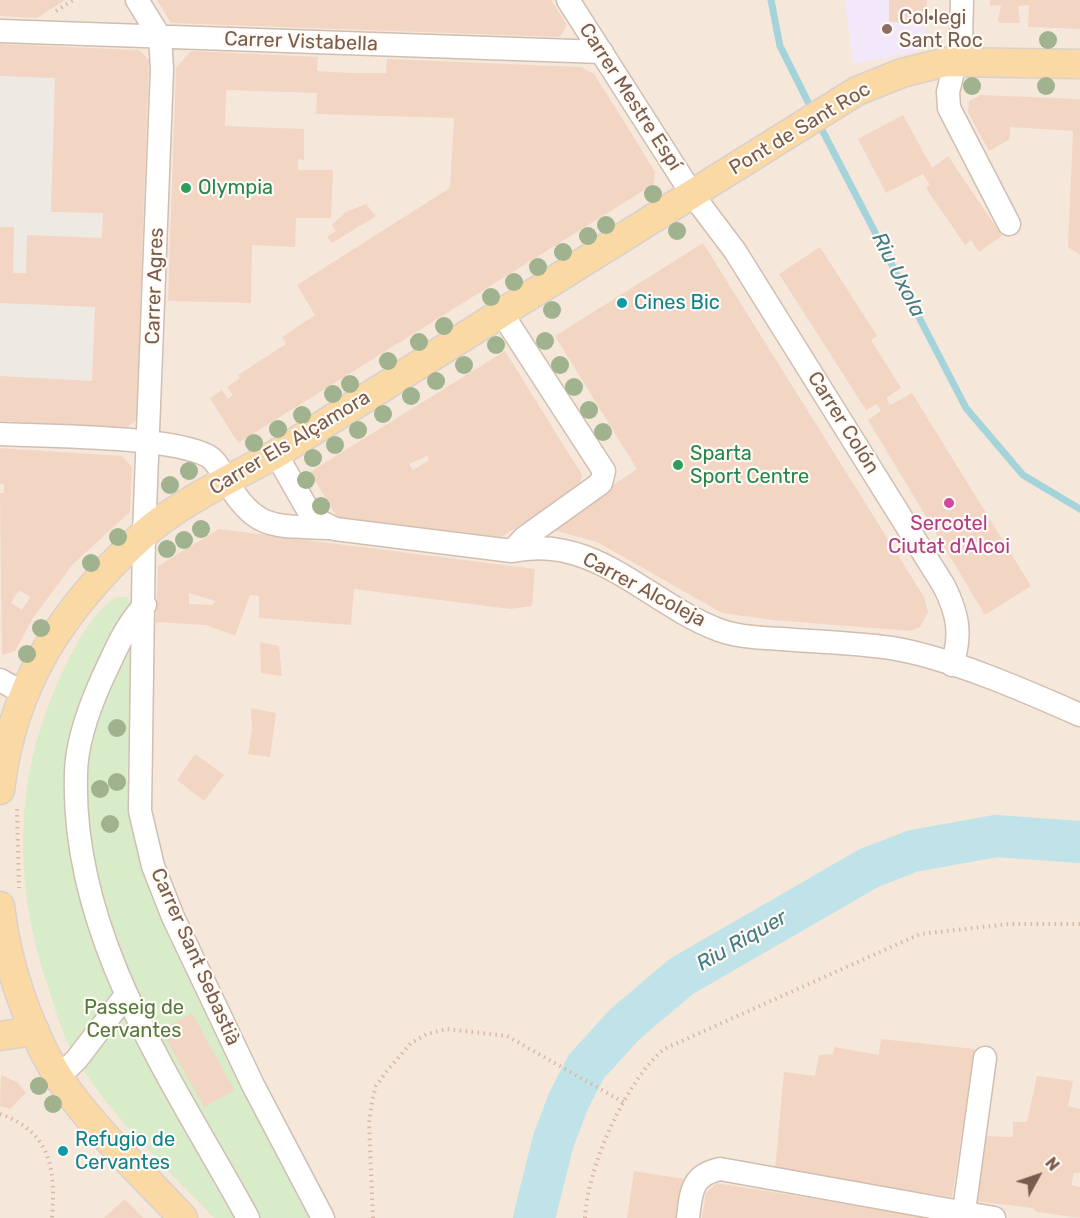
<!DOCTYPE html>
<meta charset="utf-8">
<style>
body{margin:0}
#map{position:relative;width:1080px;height:1218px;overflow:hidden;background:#fdf6ec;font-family:Rubik,sans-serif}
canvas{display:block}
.north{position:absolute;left:1008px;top:1146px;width:60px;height:60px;-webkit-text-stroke:4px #fffaf3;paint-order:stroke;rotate:50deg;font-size:16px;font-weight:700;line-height:24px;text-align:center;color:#7a5c4d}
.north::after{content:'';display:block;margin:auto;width:21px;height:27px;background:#7a5c4d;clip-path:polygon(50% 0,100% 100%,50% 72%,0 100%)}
</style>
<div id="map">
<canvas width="1080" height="1218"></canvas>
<div class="north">N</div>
</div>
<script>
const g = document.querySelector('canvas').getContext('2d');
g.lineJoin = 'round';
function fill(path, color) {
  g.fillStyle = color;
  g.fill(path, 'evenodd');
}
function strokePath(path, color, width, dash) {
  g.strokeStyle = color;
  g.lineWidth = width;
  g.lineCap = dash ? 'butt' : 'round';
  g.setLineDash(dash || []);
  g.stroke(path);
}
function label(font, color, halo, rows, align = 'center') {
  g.font = font + ' Rubik,sans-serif';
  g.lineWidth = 4.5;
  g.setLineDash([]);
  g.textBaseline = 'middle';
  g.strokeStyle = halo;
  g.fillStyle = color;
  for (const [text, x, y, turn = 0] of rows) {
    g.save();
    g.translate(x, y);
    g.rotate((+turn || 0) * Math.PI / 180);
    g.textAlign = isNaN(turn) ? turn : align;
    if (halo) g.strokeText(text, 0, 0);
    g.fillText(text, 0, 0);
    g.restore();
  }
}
fill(new Path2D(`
 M0,0H1080V1218H0Z`), '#f5e8da');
fill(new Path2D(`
 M0,45L139,50L149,60L136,420L125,429L0,421Z`), '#efe9e4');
fill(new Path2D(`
 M845,0H927L925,39L917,51L853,64Z`), '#f3e8fa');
fill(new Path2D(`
 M117,597H126L133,603L135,636L127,779L136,845L156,899L234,1068L309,1218H214C165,1166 109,1116 73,1053C62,1034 56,1011 49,990C17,897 12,800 48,707C60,675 86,614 117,597Z`), '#d8ecc9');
strokePath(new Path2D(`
 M771,0L780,46L813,112
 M818,122L966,408L1023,475L1080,509`), '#a5d3da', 7);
strokePath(new Path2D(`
 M534,1218L553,1142L568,1102L586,1067L625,1024L682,976L869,868L913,851L996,836L1080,842`), '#bfe3e8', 42);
fill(new Path2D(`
 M0,0H65L37,18L0,16Z
 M157,0H551L567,25L560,37L171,23Z
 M889,0H927L926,18H913L912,23L889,22Z
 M990,0H1080V29L1028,27L1029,5L1018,6L1020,22L1018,23H1000L998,21L1001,5L990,6Z
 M0,44L139,50L149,60L136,420L125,429L0,421V376L92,381L95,307L0,303V227H14L13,273H26L27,235L102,238L103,213L51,212L55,78L0,76Z
 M191,51L318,57L317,71L351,73H386L387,59L581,67L594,74L630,131L655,172L654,184L238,443L210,398L222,390L228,399L233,395L227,387L240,378L238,375L286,344L282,337L315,315L297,285L450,188L454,118L316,114L317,93L226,90L225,126L304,129V160L298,159V170H333L331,218H296L295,247L252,245L251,303L168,301L176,68Z
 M981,95L1080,99V255L1068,247L1073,131L1010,127V139L989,151L968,112L969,101Z
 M903,115L932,168L948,156L1002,236L979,252L971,240L965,245L926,188L930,185L923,174L886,193L858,139Z
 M366,204L376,216L332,243L327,237L336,231L332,225L346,212Z
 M703,243L924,597L928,612L920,627L910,631L773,620L722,613L597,542L553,530L555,524L637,469L555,336Z
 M820,247L877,336L871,340L901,388L886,398L890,405L912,393L1031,586L985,615L868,420L881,411L877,404L866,410L779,274Z
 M505,351L582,475L579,488L501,537L337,517L310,472ZM427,456L429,460L413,470L409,464Z
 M0,448L122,456L132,467L130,512L73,564L33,618L15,651L2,655L0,493H4V484H0ZM19,590L30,597L22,610L11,603Z
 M219,529L535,569L532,606L510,609L354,589L351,625L259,618V596L250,595L235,636L206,625L156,622L158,566ZM189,593L215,601L213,605L189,604Z
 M260,642L279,646L282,676L261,673Z
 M251,708L276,713L270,757L248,754L252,729Z
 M195,754L224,775L204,801L177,780Z
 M192,1013L234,1090L204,1107L161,1030Z
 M881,1039L975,1049L952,1197L775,1170L784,1072L815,1076L819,1055L833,1054L834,1047L879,1055Z
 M1,1075L17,1082L26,1093L10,1109L0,1106Z
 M1037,1076L1073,1081L1068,1106L1080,1109V1173H1074L1071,1185L1080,1187V1218L1037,1212L1033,1208L974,1201L985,1136L1013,1137V1122H1027Z
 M634,1171L684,1179L679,1218H627Z
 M717,1183L924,1217V1218H702L706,1193Z
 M125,1199L143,1218H104Z`), '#f3d5c3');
const minor = new Path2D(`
 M137,0L160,37L162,69L144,534L140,811L153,866L173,917L253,1085L323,1218
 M568,0L692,194L735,251L944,586C958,614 962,634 952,665
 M962,0L961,40L948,92L949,108L1009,224
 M0,31L602,52
 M501,312L604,471L601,483L524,538L513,550
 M0,434C47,436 171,436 208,456C218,462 223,475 229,485C258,533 279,525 329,528
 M276,454L312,517L335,529L512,551C595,533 647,603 719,630C738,637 761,638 782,639C818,642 855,643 891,648C948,657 1026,691 1080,715
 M145,605C124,627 115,652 102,679C89,708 76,743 76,775C71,938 173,1081 248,1218
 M0,680L25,694
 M59,1077L77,1059L126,995
 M688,1218C691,1193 691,1175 720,1169L994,1218
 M963,1218L985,1058`);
const major = new Path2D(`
 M0,790C12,683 65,605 144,534C179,503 234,477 276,454L857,91L902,73L946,62L1080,64
 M0,906C6,960 26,1022 54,1070C84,1120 143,1175 183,1218
 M0,1036L35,1031`);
strokePath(minor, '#d1beb0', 25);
strokePath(major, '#dad1cd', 31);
strokePath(new Path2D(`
 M56,11L73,0
 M17,809L19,888
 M0,1114C51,1132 56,1169 52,1218
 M373,1218L369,1124L372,1101L376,1086L387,1071L411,1043L427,1034L447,1029L507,1036L625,1103
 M585,1218C587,1168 625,1082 664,1049L920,934L1010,924H1080`), '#d9b8a5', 4, [1.5, 4.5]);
strokePath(minor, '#fff', 22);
strokePath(major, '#fbd9a5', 28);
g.fillStyle = '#a0b28e';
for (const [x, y] of [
 [1048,40],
 [972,86],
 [1046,86],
 [653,194],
 [606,225],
 [677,231],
 [588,236],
 [563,252],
 [538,267],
 [514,282],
 [491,297],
 [552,310],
 [444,326],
 [545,341],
 [419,342],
 [496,345],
 [388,361],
 [464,365],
 [560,365],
 [436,381],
 [350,384],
 [574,387],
 [333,394],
 [411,396],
 [589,410],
 [383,414],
 [302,415],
 [278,429],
 [358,430],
 [603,432],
 [254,443],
 [335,445],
 [313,458],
 [189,471],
 [306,480],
 [170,485],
 [321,506],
 [201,529],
 [118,537],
 [184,540],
 [167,549],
 [91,563],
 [41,628],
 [27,654],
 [117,728],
 [117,782],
 [100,789],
 [110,824],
 [39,1086],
 [53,1104]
]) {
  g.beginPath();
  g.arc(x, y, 9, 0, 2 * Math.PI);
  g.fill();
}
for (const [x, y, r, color] of [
 [887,29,6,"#8d6e63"],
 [186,188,6,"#2e9e5b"],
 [622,303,6,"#0f9aa8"],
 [678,465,6,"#2e9e5b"],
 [949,503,6,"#d1479c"],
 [63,1151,6,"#0f9aa8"]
]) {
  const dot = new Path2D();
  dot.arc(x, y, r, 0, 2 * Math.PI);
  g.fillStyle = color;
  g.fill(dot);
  strokePath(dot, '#fffaf3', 2);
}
label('20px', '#785e54', '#fffaf3', [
 ["Col·legi",899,18],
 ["Sant Roc",899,41]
], 'left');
label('20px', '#7a5c4d', '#fffaf3', [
 ["Carrer Vistabella",301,42,2],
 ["Carrer Mestre Espí",630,97,57],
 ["Pont de Sant Roc",800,129,-31],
 ["Carrer Agres",155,286,-88],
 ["Carrer Colón",843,423,58],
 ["Carrer Els Alçamora",290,443,-31],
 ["Carrer Alcoleja",644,590,28],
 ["Carrer Sant Sebastià",195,957,66]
]);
label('20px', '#27864d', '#fffaf3', [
 ["Olympia",198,188],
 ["Sparta",690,454],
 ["Sport Centre",690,477]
], 'left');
label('20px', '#0d838f', '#fffaf3', [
 ["Cines Bic",634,303],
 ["Refugio de",75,1140],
 ["Cervantes",75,1163]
], 'left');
label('20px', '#b23c85', '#fffaf3', [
 ["Sercotel",949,524],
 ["Ciutat d'Alcoi",949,547]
]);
label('20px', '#537a41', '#fffaf3', [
 ["Passeig de",134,1008],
 ["Cervantes",134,1031]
]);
label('italic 21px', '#437c86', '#fffaf3', [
 ["Riu Uxola",898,275,63],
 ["Riu Riquer",742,941,-30]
]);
</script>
